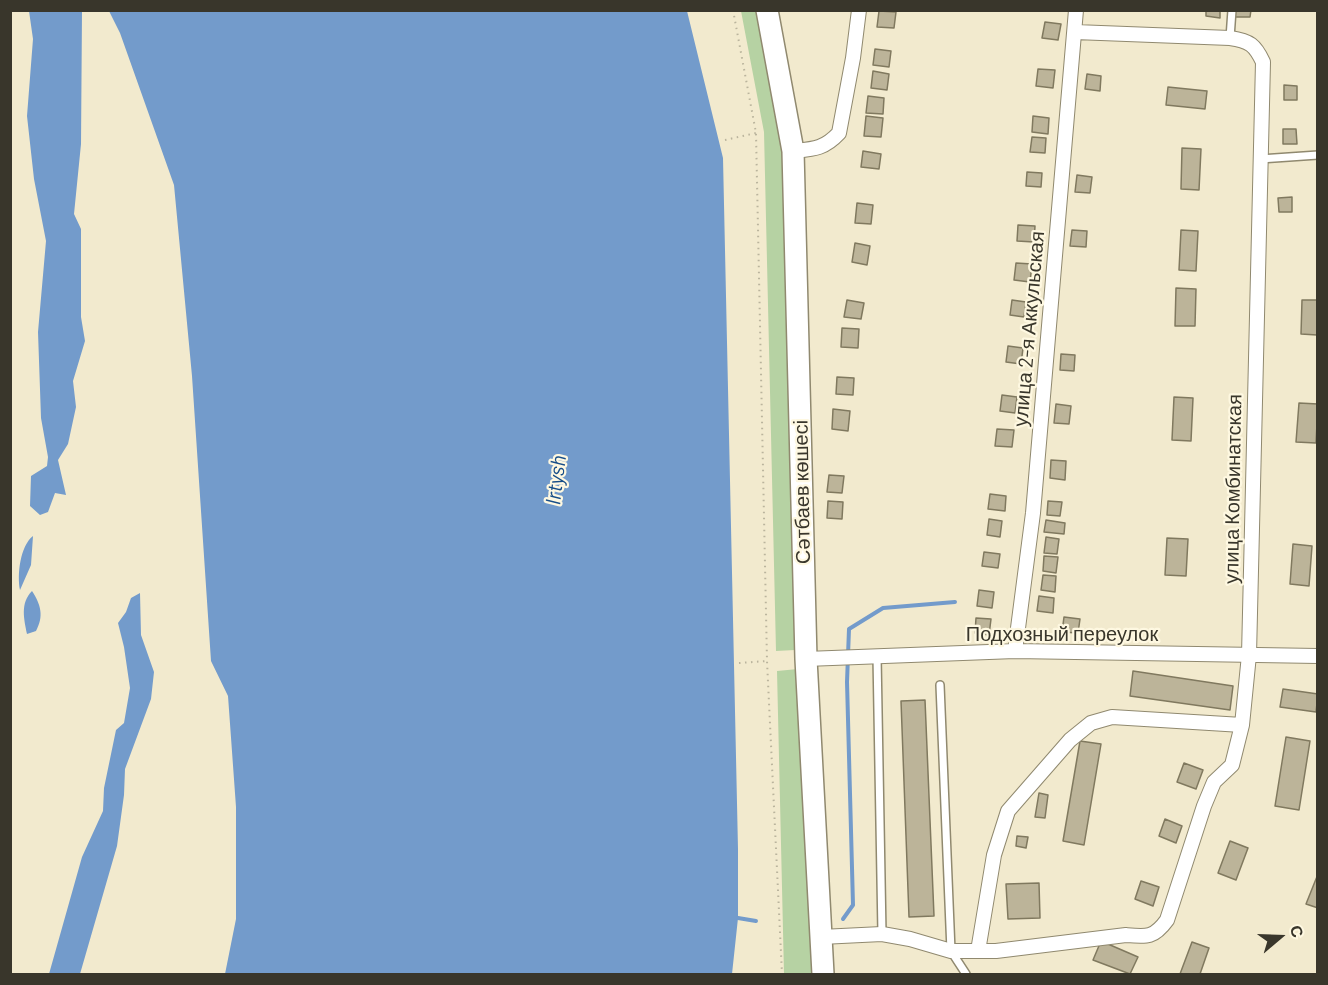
<!DOCTYPE html>
<meta charset="utf-8">
<style>
body{margin:0}
#map{position:relative;width:1328px;height:985px;overflow:hidden;background:#f2eace;font-family:Barlow,sans-serif}
canvas{display:block}
.frame{position:absolute;inset:0;border:12px solid #39362b;pointer-events:none}
.north{position:absolute;left:1250px;top:907px;width:60px;height:60px;-webkit-text-stroke:4px #fef8e1;paint-order:stroke;rotate:71deg;font-size:16px;font-weight:700;line-height:24px;text-align:center;color:#39362b}
.north::after{content:'';display:block;margin:auto;width:21px;height:27px;background:#39362b;clip-path:polygon(50% 0,100% 100%,50% 72%,0 100%)}
</style>
<div id="map">
<canvas width="1328" height="985"></canvas>
<div class="frame"></div>
<div class="north">С</div>
</div>
<script>
const g = document.querySelector('canvas').getContext('2d');
g.lineJoin = 'round';
function fill(path, color) {
  g.fillStyle = color;
  g.fill(path, 'evenodd');
}
function strokePath(path, color, width, dash) {
  g.strokeStyle = color;
  g.lineWidth = width;
  g.lineCap = dash ? 'butt' : 'round';
  g.setLineDash(dash || []);
  g.stroke(path);
}
function label(font, color, halo, rows, align = 'center') {
  g.font = font + ' Barlow,sans-serif';
  g.lineWidth = 4.5;
  g.setLineDash([]);
  g.textBaseline = 'middle';
  g.strokeStyle = halo;
  g.fillStyle = color;
  for (const [text, x, y, turn = 0] of rows) {
    g.save();
    g.translate(x, y);
    g.rotate((+turn || 0) * Math.PI / 180);
    g.textAlign = isNaN(turn) ? turn : align;
    if (halo) g.strokeText(text, 0, 0);
    g.fillText(text, 0, 0);
    g.restore();
  }
}
fill(new Path2D(`
 M741,11H762L796,243L795,650L776,651L764,132Z
 M798,669L813,974H784L777,671Z`), '#b6d2a3');
fill(new Path2D(`
 M29,11H82L81,144L74,214L81,229V317L85,341L73,381L76,407L68,444L58,460L66,495L55,493L48,512L40,515L30,506L31,476L47,466L48,457L41,418L38,332L46,241L34,179L27,116L33,39Z
 M109,11H687L723,158L738,849V918L732,974H225L236,919V807L228,696L211,661L192,376L174,185L120,33Z
 M33,536L31,565L20,590C17,575 20,546 33,536Z
 M32,591C41,605 44,616 36,631L27,634C24,619 20,603 32,591Z
 M140,593L141,635L154,672L151,699L125,769L124,795L117,846L80,974H49L82,857L103,811L104,788L116,730L124,723L130,688L124,647L118,623L126,612L131,598Z`), '#739bcb');
strokePath(new Path2D(`
 M738,918L756,921
 M843,919L853,905L847,682L849,629L883,608L955,602`), '#739bcb', 4);
const building = new Path2D(`
 M1206,10H1220V18L1206,16Z
 M1235,10H1251L1250,17H1235Z
 M879,11L896,12L894,28L877,27Z
 M1045,22L1061,24L1058,40L1042,38Z
 M875,49L891,51L889,67L873,65Z
 M1038,69L1055,70L1053,88L1036,86Z
 M873,71L889,74L887,90L871,88Z
 M1087,74L1101,76L1100,91L1085,89Z
 M1284,85L1297,86V100H1284Z
 M1168,87L1207,91L1205,109L1166,105Z
 M868,96L884,98L883,114L866,113Z
 M866,116L883,118L881,137L864,136Z
 M1033,116L1049,118L1048,134L1032,132Z
 M1283,129H1296L1297,144H1283Z
 M1032,137L1046,138L1045,153L1030,152Z
 M1182,148L1201,149L1199,190L1181,189Z
 M863,151L881,154L879,169L861,167Z
 M1027,172L1042,173L1041,187L1026,186Z
 M1077,175L1092,177L1090,193L1075,192Z
 M1292,197V212H1279L1278,198Z
 M857,203L873,205L871,224L855,223Z
 M1018,225L1035,226L1034,242L1017,241Z
 M1072,230L1087,231L1086,247L1070,246Z
 M1181,230L1198,231L1196,271L1179,270Z
 M855,243L870,246L867,265L852,262Z
 M1016,263L1032,264L1030,282L1014,280Z
 M1176,288L1196,289L1195,326H1175Z
 M847,300L864,303L861,319L844,317Z
 M1012,300L1026,302L1024,317L1010,315Z
 M1302,300H1317V335L1301,334Z
 M842,328L859,329L858,348L841,347Z
 M1008,346L1023,348L1021,364L1006,362Z
 M1061,354L1075,355L1074,371L1060,370Z
 M837,377L854,378L853,395L836,394Z
 M1002,395L1017,397L1015,413L1000,411Z
 M1174,397L1193,398L1191,441L1172,440Z
 M1299,403L1318,404L1316,443L1296,442Z
 M1056,404L1071,406L1069,424L1054,423Z
 M833,409L850,411L848,431L832,429Z
 M997,429L1014,430L1012,447L995,446Z
 M1051,460L1066,461L1065,480L1050,478Z
 M829,475L844,476L842,493L827,492Z
 M990,494L1006,496L1005,511L988,509Z
 M828,501L843,502L842,519L827,518Z
 M1048,501L1062,502L1060,516L1047,515Z
 M989,519L1002,521L1000,537L987,535Z
 M1046,520L1065,523L1064,534L1044,532Z
 M1046,537L1059,539L1057,554L1044,553Z
 M1167,538L1188,539L1186,576L1165,575Z
 M1293,544L1312,546L1309,586L1290,584Z
 M984,552L1000,554L998,568L982,566Z
 M1044,556L1058,557L1056,573L1043,571Z
 M1043,575L1056,576L1055,592L1041,590Z
 M979,590L994,592L992,608L977,606Z
 M1039,596L1054,598L1053,613L1037,611Z
 M1064,617L1080,619L1078,633L1062,632Z
 M976,618L991,619L989,635L975,633Z
 M1133,671L1233,686L1230,710L1130,696Z
 M1283,689L1318,694L1316,712L1280,707Z
 M925,700L934,916L909,917L901,701Z
 M1286,737L1310,741L1299,810L1275,806Z
 M1080,741L1101,744L1084,845L1063,841Z
 M1184,763L1203,770L1196,789L1177,782Z
 M1039,793L1048,795L1045,818L1035,817Z
 M1165,819L1182,826L1176,843L1159,836Z
 M1017,836L1028,837L1026,848L1016,846Z
 M1230,841L1248,848L1236,880L1218,873Z
 M1318,874V908L1306,904Z
 M1141,881L1159,887L1153,906L1135,899Z
 M1039,883L1040,918L1008,919L1006,884Z
 M1101,941L1138,957L1130,974L1093,960Z
 M1192,942L1209,948L1200,974H1180Z`);
fill(building, '#bcb499');
strokePath(building, '#80795f', 1.5);
const lane = new Path2D(`
 M1230,38L1232,10
 M1260,159L1318,155
 M877,656L882,934
 M940,685L951,951L966,974`);
const street = new Path2D(`
 M793,151C814,149 824,149 839,133L853,58L859,10
 M1015,651L1033,513L1076,10
 M806,659L1015,651L1318,656
 M821,937L882,934L910,939L951,951H996L1126,935C1147,937 1154,938 1167,920L1204,806L1214,782L1232,765L1242,725L1249,655L1263,62C1255,45 1250,41 1230,38L1075,32
 M978,951L994,855L1008,811L1070,740L1091,723L1112,717L1242,725`);
const primary = new Path2D(`
 M767,10L793,151L806,659L823,974`);
strokePath(lane, '#90896f', 10);
strokePath(street, '#90896f', 16);
strokePath(primary, '#90896f', 24);
strokePath(new Path2D(`
 M733,10L756,133L767,661L782,974
 M725,140L756,133
 M739,663L767,661`), '#bab49d', 2, [1.5, 4.5]);
strokePath(lane, '#fff', 7);
strokePath(street, '#fff', 14);
strokePath(primary, '#fff', 21);
label('20px', '#39362b', '#fef8e1', [
 ["улица 2-я Аккульская",1029,329,-85],
 ["улица Комбинатская",1233,489,-89],
 ["Сәтбаев көшесі",802,492,-91],
 ["Подхозный переулок",1062,634]
]);
label('italic 21px', '#164d88', '#fef8e1', [
 ["Irtysh",556,480,-83]
]);
</script>
